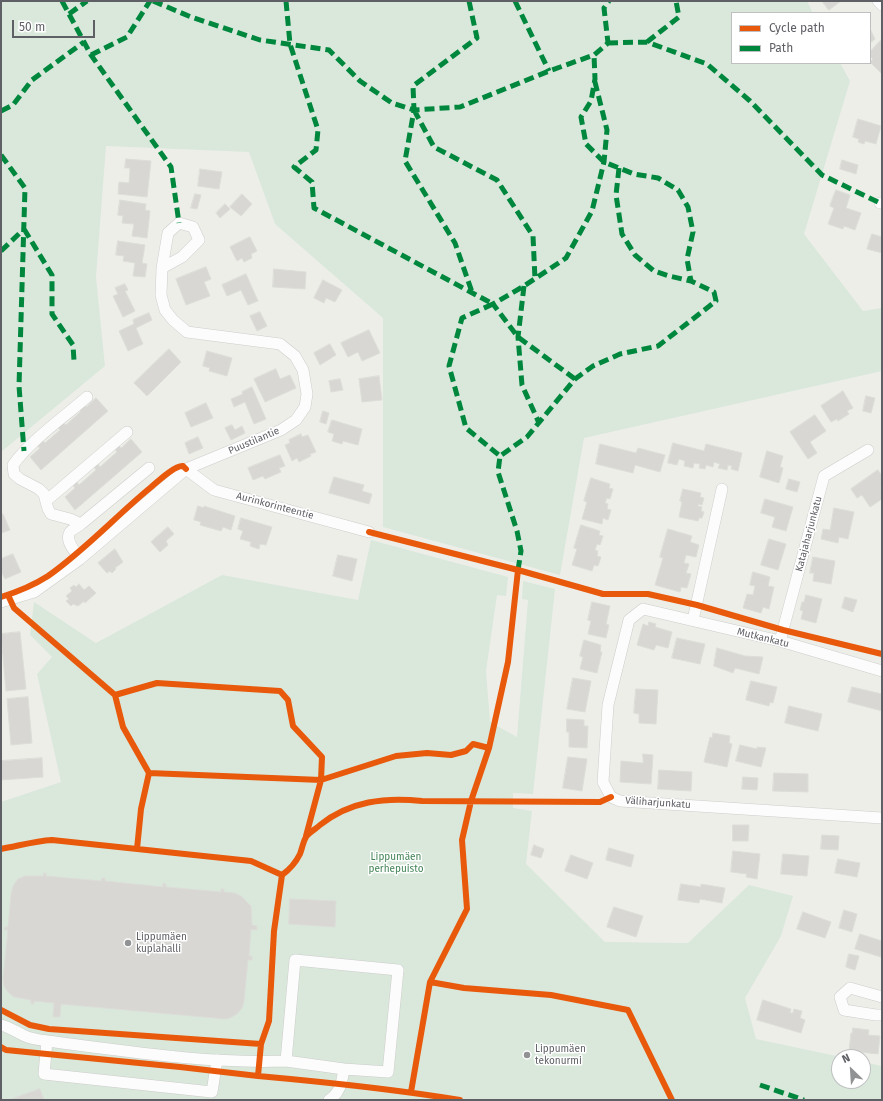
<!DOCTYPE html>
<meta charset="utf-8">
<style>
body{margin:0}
#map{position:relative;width:883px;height:1101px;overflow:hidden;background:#eeeee9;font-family:"Fira Sans",sans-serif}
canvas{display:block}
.frame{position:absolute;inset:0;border:2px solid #5f6066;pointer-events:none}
.legend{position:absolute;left:731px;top:12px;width:140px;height:52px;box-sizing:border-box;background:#fff;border:1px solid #bfbfc2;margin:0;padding:5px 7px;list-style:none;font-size:12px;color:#5f6066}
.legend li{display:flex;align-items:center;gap:8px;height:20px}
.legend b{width:20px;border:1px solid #bfbfc2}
.north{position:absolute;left:831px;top:1049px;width:40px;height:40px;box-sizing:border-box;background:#fff;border:1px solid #bfbfc2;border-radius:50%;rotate:335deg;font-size:11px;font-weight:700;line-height:16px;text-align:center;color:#5f6066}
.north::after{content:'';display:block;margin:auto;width:14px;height:18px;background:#919294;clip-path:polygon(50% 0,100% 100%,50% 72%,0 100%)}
.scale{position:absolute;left:12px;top:20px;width:83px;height:18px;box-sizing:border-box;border:2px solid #5f6066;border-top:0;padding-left:5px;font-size:12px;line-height:14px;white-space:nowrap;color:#5f6066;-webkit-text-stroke:3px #fff;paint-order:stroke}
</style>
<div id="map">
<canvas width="883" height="1101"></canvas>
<div class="frame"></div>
<ul class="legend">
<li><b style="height:5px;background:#e8590c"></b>Cycle path</li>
<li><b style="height:5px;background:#00873e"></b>Path</li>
</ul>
<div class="north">N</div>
<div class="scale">50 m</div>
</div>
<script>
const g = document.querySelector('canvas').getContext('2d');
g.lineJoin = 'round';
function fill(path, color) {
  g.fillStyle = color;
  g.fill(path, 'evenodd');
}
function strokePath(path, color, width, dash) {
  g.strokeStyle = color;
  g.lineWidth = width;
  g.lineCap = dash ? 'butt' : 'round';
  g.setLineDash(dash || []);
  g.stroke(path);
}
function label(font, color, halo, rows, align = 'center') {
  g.font = font + ' "Fira Sans",sans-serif';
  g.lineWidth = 3;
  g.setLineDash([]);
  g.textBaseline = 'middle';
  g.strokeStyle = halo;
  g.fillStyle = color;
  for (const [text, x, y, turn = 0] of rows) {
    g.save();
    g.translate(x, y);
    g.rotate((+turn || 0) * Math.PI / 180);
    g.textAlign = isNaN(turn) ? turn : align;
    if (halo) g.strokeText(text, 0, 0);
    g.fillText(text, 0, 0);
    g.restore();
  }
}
fill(new Path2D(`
 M1,1H807L813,13H732V63H840L850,81L804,234L863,311L882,308V371L584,438L560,575L383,527V318L275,224L249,152L106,146L96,277L105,366L1,452Z
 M371,540L508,577L506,596L497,595L486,671L490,722L517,737L528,600L522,599L523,581L555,589L533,794L513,793V808L532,811L526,864L605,942L688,943L749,885L793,896L781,936L745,998L756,1039L841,1057H839V1081H863V1062L882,1066V1100H1V802L61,782L37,674L52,657L30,635L34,602L96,643L222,575L358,600Z`), '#d9e8db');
const building = new Path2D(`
 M822,1H841L829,10Z
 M871,31L875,39L870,43V32Z
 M881,40H882V74L870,62L873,59L870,56V52Z
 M858,119L881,126L876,144L865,141L864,144L858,142L859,139L853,137Z
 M126,159L151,161L147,197L118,194L119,182L129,183L130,168H125Z
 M842,160L858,165L856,174L840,169Z
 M200,169L222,172L219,189L198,186Z
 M836,190L850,195L846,208L861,213L855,230L844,226L843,229L828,224L834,208L830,206Z
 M195,194L201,195L197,209L191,208Z
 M242,194L252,204L241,216L230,207Z
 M120,200L146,204L145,210L150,211L147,238L132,236L134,224L122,223L123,216L118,215Z
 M225,204L230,209L220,218L216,213Z
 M872,234L882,237V253L867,249Z
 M250,237L257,251L251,254L252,258L244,262L242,258L237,261L230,247Z
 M118,241L145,245L142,263L147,264L145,277L133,276L135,263L123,261L124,256L116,255Z
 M206,267L211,279L204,282L210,296L186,305L176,279Z
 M274,269L306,272L305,289L273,287Z
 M246,274L258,301L248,305L241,290L227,296L222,285Z
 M323,280L342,290L335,302L326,298L324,303L314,298Z
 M125,284L128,290L125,291L135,311L123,317L113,296L118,294L115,288Z
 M260,312L267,326L257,331L250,316Z
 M149,313L152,320L136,328L143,344L128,351L119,331L134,324L133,320Z
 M369,330L380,353L362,361L358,352L348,357L341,343Z
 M330,344L336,355L320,365L314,353Z
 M169,349L181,362L147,396L134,383Z
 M207,351L232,358L227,376L209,371L210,368L203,366Z
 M276,369L280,379L290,375L296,388L265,402L254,379Z
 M379,376L382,400L362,402L359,379Z
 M340,379L343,390L331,392L329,381Z
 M252,387L266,419L254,424L245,402L234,407L231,399L243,394L242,392Z
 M843,391L853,408L847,411L849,414L838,421L837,419L831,422L821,406Z
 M866,396L875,398L871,413L863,411Z
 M96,398L108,411L41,470L30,457L40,448L37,446L43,441L45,443L60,430L58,427L63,423L66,425L81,411L79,409L84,405L86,407Z
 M206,403L213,418L191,427L185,413Z
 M323,411L329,413L326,424L320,422Z
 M815,415L826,431L810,442L817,453L808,459L790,432Z
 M332,420L362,429L358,445L343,441L342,444L332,441L334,434L328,432Z
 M232,425L235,430L242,426L245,433L231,440L225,428Z
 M301,434L302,437L308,435L316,452L310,454L311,456L299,462L297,458L292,461L285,445L290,443L289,440Z
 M198,437L203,448L189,454L185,443Z
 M131,439L142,452L75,510L65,497L75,488L73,485L77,482L79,485L96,470L94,467L98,464L100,467L117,452L115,449L119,446L121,448Z
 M673,443L704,451L706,444L742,453L738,471L731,469L732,466L728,465L727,470L718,468L720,464L714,462L713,467L706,465L705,469L699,468L700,464L694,463L693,468L684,466L685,461L679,459L677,465L668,463Z
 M600,444L636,453L638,448L665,455L660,472L635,465L633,473L596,464Z
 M767,451L783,456L780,467L783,468L779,483L760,477Z
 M280,455L285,466L279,468L281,472L265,479L263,476L253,480L248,468Z
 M878,470L882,476V486L880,488L882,490V499L870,507L862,495L857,498L851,489Z
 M334,477L364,485L362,491L372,494L369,504L329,493Z
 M591,478L610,484L609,488L613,489L610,499L607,498L605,503L608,504L607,509L611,510L608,520L603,518L602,524L582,519L587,502L584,501Z
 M789,479L800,482L797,492L786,489Z
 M683,489L701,493L700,497L704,498L702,505L698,504V506L702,507L701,511L704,512L702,518H699L698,521L679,517L682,502L680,501Z
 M765,499L793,507L786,531L772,527L775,517L761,513Z
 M198,506L204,508V506L235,516L231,530L223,527L221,531L200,525L201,522L194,520Z
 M834,508L854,512L848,539L839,537L838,543L821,539L823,529L830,530Z
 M3,514L10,530L1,533V515Z
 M241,518L272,527L266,545L260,544L259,549L250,546L251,542L240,539L243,531L238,529Z
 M581,525L600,531L599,535L603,536L600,545L597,544L595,550L598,551L597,556L601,557L598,566L594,565L592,571L572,565L577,549L574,548Z
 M168,527L174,534L166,541L168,545L160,552L151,542Z
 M668,529L692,536L690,542L699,545L696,557L686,555L684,563L689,564L686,573L691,574L687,588L681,587L680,592L655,585L663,558L660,557Z
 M769,539L786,544L778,570L761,565Z
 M115,549L123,562L115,568L116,569L112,573L110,571L107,573L98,563Z
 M13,554L21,572L5,579L1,571V559Z
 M338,555L357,559L352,581L333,576Z
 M813,557L835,561L831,584L813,581L814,573H810Z
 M753,572L770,577L768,586L774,587L769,609L763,607L761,613L743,608L747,594L753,595L755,586L750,585Z
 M79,584L84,590L89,586L96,593L85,603L84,601L78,606L73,604L71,606L66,601L69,599L66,596L72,591L70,588L74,585L76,587Z
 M806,595L822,599L816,623L801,619L803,611L800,610L802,602H804Z
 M845,597L857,600L853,612L842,608Z
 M592,602L610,606L606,624L609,625L606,638L588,634L591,621L588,620Z
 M649,622L656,624L655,627L672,632L668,648L656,645L654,650L637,645L643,624L648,626Z
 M20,632L26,689L6,691L1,634Z
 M677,638L705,644L700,664L672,658Z
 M584,640L601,645L600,652H602L597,673L580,669L583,657L580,656Z
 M717,648L745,656L763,657L759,674L735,668L733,673L714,666Z
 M573,678L591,681L585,712L567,709Z
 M751,681L777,687L773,703L770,702L769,706L746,700Z
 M852,687L882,694V711L848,702Z
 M636,689L658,690L656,724L639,723V714L634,713Z
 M28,697L32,743L11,745L7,699Z
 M789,706L822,714L818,731L785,723Z
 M567,719L584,720V726H588L587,748L569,747V732H567Z
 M713,733L730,736L729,743L732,744L727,767L704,762L710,737L712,738Z
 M740,745L757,749V747L766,748L761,767L736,761Z
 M643,754L653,755L651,784L620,782L621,761L643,763Z
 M568,757L587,759L582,791L563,788Z
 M42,758L43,777L1,780V761Z
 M659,770L692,772L691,791L658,789Z
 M774,773L808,774V792L773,791Z
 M743,777L758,778L757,790L742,789Z
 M733,825H749L748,841H733Z
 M822,835L839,836L838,850L821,849Z
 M534,845L544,849L541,858L531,855Z
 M609,848L634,855L631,867L606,860Z
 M733,851L760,854L757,879L746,877L747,874L731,872Z
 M783,854L809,856L807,876L781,874Z
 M571,855L593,863L587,879L565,871Z
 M838,859L860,863L857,877L835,873Z
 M44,873H46V876L101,881L102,878H105V881L163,887V883L166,884V887L221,892V889H224V892L234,893L241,896L251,906L252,925L257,926V930L251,929L249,956H252V960H248L244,1001L242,1008L237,1014L230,1018L225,1019L61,1004L60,1017H53L54,1003L34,1001V1004H31V1000L14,997L8,992L4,986L3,978L8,930H4L5,927H8L11,894L13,886L18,879L25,876H43Z
 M681,884L701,887V884L725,888L722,903L700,899L699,903L678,900Z
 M290,899L336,901L335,927L289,924Z
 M614,907L643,916L636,937L607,927Z
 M844,910L857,914L852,932L839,928Z
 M803,912L831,922L825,938L797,929Z
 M860,934L882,941L881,957L855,949Z
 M849,954L859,956L855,970L846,967Z
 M763,1000L791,1009L790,1013H793L794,1009L802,1011L800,1018L805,1020L801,1033L757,1020Z
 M853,1028L869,1030L868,1035L880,1036L878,1054L849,1051L851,1033H852Z
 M40,1089L44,1100H9Z`);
fill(building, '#d8d7d4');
strokePath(building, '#ddddd8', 1);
const minor = new Path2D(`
 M878,1L882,5
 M880,203H882
 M186,469L214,490L369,532
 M46,501L127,432
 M81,524L70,519L51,514L48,509L44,494L39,489L20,479L14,474L13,465C30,441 64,417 87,397
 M80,559C76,552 64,541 70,532C72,529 78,527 81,524L149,468
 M1,602L34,592L80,559L186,469L281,430L296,420L305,407L307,394L303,370L295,356L280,344L187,332L173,320L165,310L161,295L162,268L168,233L179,223L193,227L199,240L182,257L162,268
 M693,620L722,489
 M780,641L824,476L868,450
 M882,671L780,641L643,609L629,620L608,705L603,782L611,797L620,801L882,818
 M882,997L850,988L840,997L844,1010L876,1015H882
 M1,1025C10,1027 16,1032 25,1036C32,1039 40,1040 47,1041C126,1051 206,1064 286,1061L295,960L398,970L388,1072L344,1069L286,1061
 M47,1041L44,1074L212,1092L217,1060
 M329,1100C341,1092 342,1081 344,1069`);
strokePath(minor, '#cccccb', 12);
strokePath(minor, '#fcfcfc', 11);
strokePath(new Path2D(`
 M62,1L91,55L171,167L179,223
 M153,1L191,17L260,40L329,50L360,81L392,103L414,110L460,107L549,71L594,55L608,43L604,8L609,1
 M286,1L290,44L318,130L316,150L294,167L312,182L314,208L493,304
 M469,1L477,38L413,86L414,110L405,161L455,243L472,292
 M515,1L549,71
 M69,14L87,1
 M647,42L679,17L676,1
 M608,43L647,42L707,64L750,101L822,175L880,203
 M91,55L127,37L150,1
 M414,110L434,147L497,180L533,236L535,279
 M1,111L13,105L32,80L84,42
 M1,155L25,188L19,386L24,451
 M619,168L616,195L622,234L635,255L654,271L669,276L691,281
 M24,229L52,275V314L73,345L74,361
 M1,251L24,229
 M524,286L518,337L522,385L539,423
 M493,304L462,318L449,366L466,428L500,456
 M575,379L518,337L493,304L524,286L566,258L592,211L604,162L607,130L595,82
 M518,570L521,551L517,531L498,472L500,456L527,437L575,379L593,366L620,354L658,346L716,301L714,292L691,281L687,259L693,232L688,207L678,190L658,178L634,174L604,162L586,144L581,117L591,101L595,79L594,55
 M760,1085L804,1100`), '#00873e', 5, [10, 5]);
strokePath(new Path2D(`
 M369,532L518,570L603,594H648L697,605L783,630L882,654
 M8,595L14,608L115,695
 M1,597C17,592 34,585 48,576C85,550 116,516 150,488C157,482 175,465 183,466L186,469
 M306,836L321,780L322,757L293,726L288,700L280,691L157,683L115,695L123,727L149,773L321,780L396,756L427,753L451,755L466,751L473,744L489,748
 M1,849C18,846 35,841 52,840L251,861L282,875
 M137,849L141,809L149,773
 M430,982L464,988L551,995L628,1010L672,1100
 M1,1010L30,1025L49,1029L261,1044
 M1,1047L6,1050L180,1067L258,1076L261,1044L269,1021L274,931L282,875C289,870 296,862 300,854C302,849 303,842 306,837C309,832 316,829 320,825C350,801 385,797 422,801L600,802L611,797
 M258,1076C325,1082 393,1089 460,1100
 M411,1092L430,982L467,909L462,840L471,801L489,748L508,662L518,570`), '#e8590c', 6);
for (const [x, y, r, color] of [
 [128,943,4,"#919294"],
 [527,1055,4,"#919294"]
]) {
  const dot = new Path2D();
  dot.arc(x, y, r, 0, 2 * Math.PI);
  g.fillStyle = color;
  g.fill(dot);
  strokePath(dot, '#fff', 1.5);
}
label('10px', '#5f6066', '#fff', [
 ["Puustilantie",254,441,-23],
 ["Aurinkorinteentie",275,506,15],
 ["Katajaharjunkatu",809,534,-75],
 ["Mutkankatu",763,638,14],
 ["Väliharjunkatu",658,803,4]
]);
label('10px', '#418355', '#fff', [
 ["Lippumäen",396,857],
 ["perhepuisto",396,869]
]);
label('10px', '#5f6066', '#fff', [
 ["Lippumäen",136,937],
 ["kuplahalli",136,949],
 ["Lippumäen",535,1049],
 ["tekonurmi",535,1061]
], 'left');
</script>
